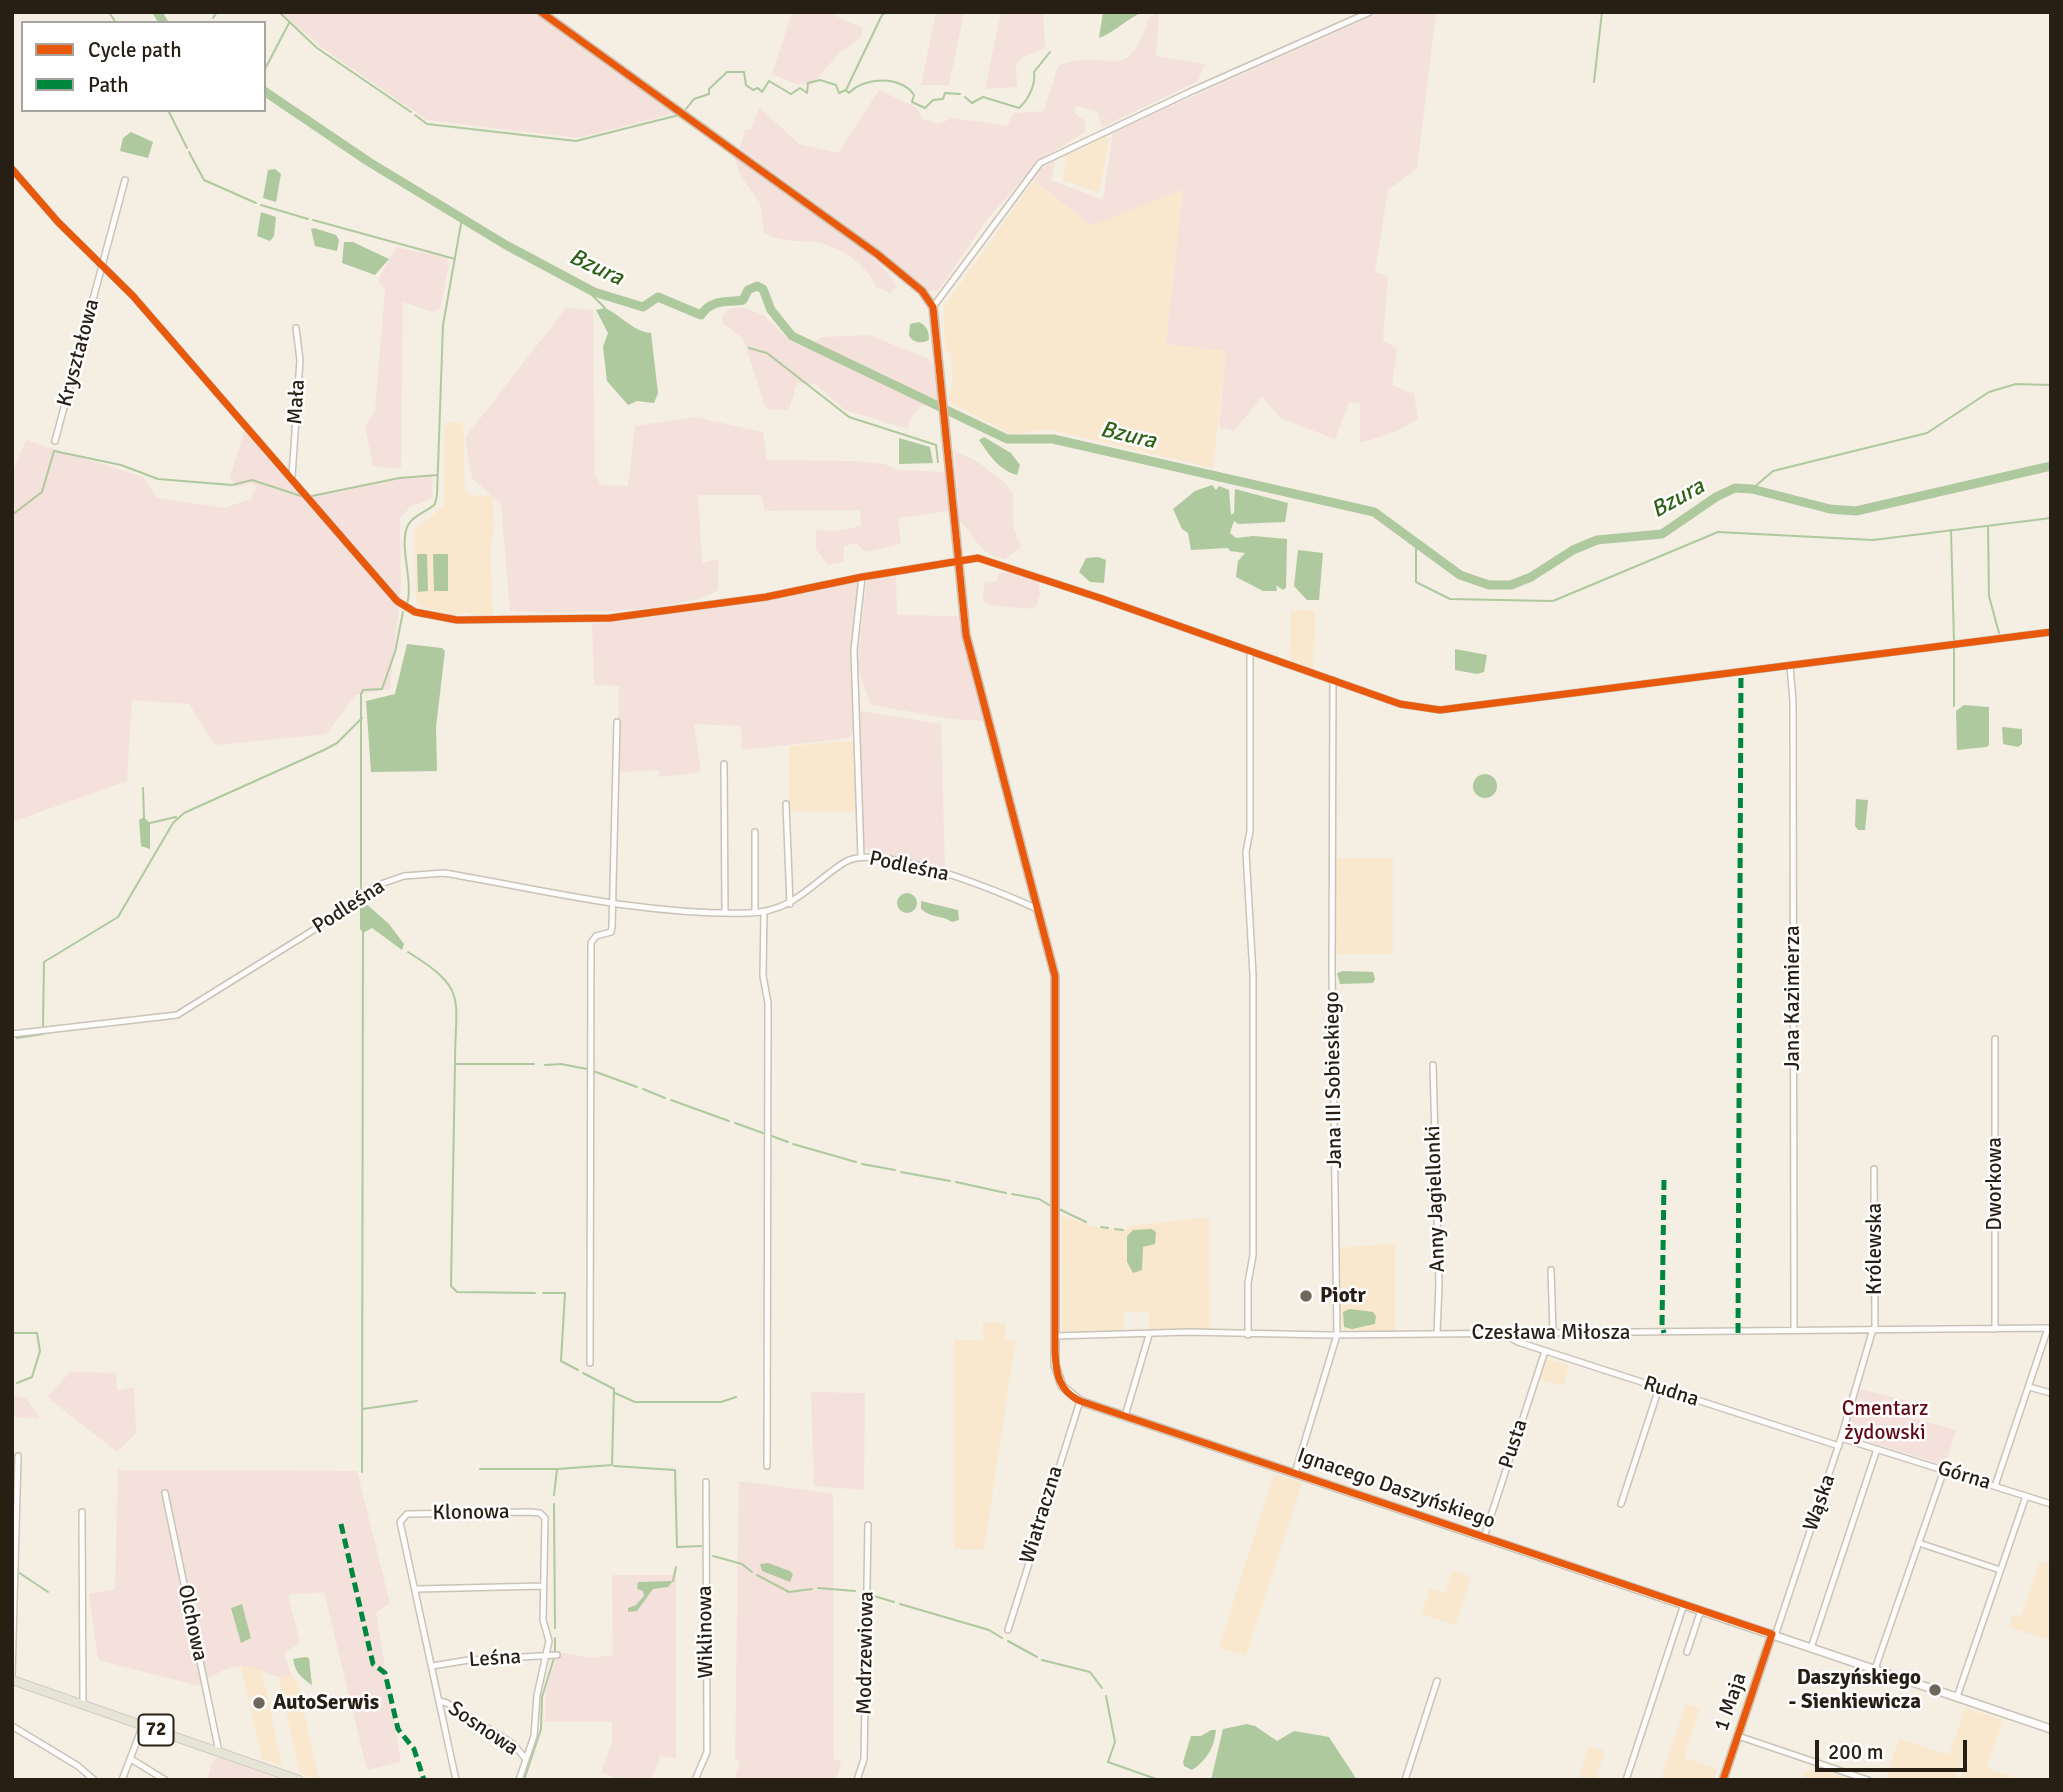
<!DOCTYPE html>
<meta charset="utf-8">
<style>
body{margin:0}
#map{position:relative;width:2063px;height:1792px;overflow:hidden;background:#f4eee3;font-family:Signika,sans-serif}
canvas{display:block}
.frame{position:absolute;inset:0;border:14px solid #271f13;pointer-events:none}
.legend{position:absolute;left:21px;top:21px;width:245px;height:91px;box-sizing:border-box;background:#fefefe;border:2px solid #a8a5a0;margin:0;padding:9px 12px;list-style:none;font-size:21px;color:#271f13}
.legend li{display:flex;align-items:center;gap:14px;height:35px}
.legend b{width:35px;border:2px solid #a8a5a0}
.scale{position:absolute;left:1815px;top:1740px;width:152px;height:32px;box-sizing:border-box;border:4px solid #271f13;border-top:0;padding-left:9px;font-size:21px;line-height:24px;white-space:nowrap;color:#271f13;-webkit-text-stroke:5px #fefefe;paint-order:stroke}
</style>
<div id="map">
<canvas width="2063" height="1792"></canvas>
<div class="frame"></div>
<ul class="legend">
<li><b style="height:9px;background:#e8590c"></b>Cycle path</li>
<li><b style="height:9px;background:#00873e"></b>Path</li>
</ul>
<div class="scale">200 m</div>
</div>
<script>
const g = document.querySelector('canvas').getContext('2d');
g.lineJoin = 'round';
function fill(path, color) {
  g.fillStyle = color;
  g.fill(path, 'evenodd');
}
function strokePath(path, color, width, dash) {
  g.strokeStyle = color;
  g.lineWidth = width;
  g.lineCap = dash ? 'butt' : 'round';
  g.setLineDash(dash || []);
  g.stroke(path);
}
function label(font, color, halo, rows, align = 'center') {
  g.font = font + ' Signika,sans-serif';
  g.lineWidth = 5;
  g.setLineDash([]);
  g.textBaseline = 'middle';
  g.strokeStyle = halo;
  g.fillStyle = color;
  for (const [text, x, y, turn = 0] of rows) {
    g.save();
    g.translate(x, y);
    g.rotate((+turn || 0) * Math.PI / 180);
    g.textAlign = isNaN(turn) ? turn : align;
    if (halo) g.strokeText(text, 0, 0);
    g.fillText(text, 0, 0);
    g.restore();
  }
}
fill(new Path2D(`
 M1102,137L1109,139L1099,193L1063,180L1066,154L1081,150Z
 M1034,180L1091,226L1183,189L1166,343L1226,350L1213,468L1046,429L1013,435L949,402V392L953,387L951,355L945,350L944,307Z
 M444,423H463L465,490L471,496L493,495L494,529L490,551L493,615H471L468,612L455,616L418,606L416,600L414,530L444,506Z
 M1291,610L1315,611L1313,669L1290,660Z
 M853,741L856,749V811L789,812V746Z
 M1335,858H1393V954H1335Z
 M1061,1215L1098,1228L1124,1230L1131,1226L1209,1217L1210,1331L1192,1328L1157,1331L1148,1329L1150,1314L1147,1311L1124,1312V1333H1062Z
 M1395,1243V1332L1342,1330L1339,1248Z
 M983,1323H1005V1340H1015V1344L984,1549H954V1340H983Z
 M1547,1359L1569,1366L1563,1386L1540,1379Z
 M1274,1474L1302,1483L1246,1656L1219,1647Z
 M2040,1561L2051,1564L2049,1640L2009,1627L2013,1615L2021,1616Z
 M1453,1570L1471,1576L1456,1625L1421,1614L1430,1589L1445,1593Z
 M256,1644L282,1766L262,1759L237,1648Z
 M275,1663L297,1680L319,1780L300,1774Z
 M1686,1704L1700,1708L1684,1758L1717,1769L1713,1780H1660Z
 M1965,1708L2003,1720L1987,1768L2020,1780H1960L1966,1761L1963,1759L1955,1780L1885,1779L1899,1739L1949,1755Z
 M1589,1746L1605,1751L1595,1780H1578Z
 M1817,1769L1851,1779L1854,1780H1802L1805,1771Z`), '#f9e8ce');
fill(new Path2D(`
 M281,12H533L674,110L666,116L578,138L427,120L321,47Z
 M792,12H827L863,28L860,39L839,53L812,85L796,84L772,74Z
 M936,12H964L949,85H921Z
 M1001,12H1043L1045,48L1023,57L1016,65L1017,87L985,89Z
 M1159,12L1156,56L1205,64L1198,81L1102,127L1097,111L1076,106L1074,113L1085,121V132L1039,160L986,221L938,291H928L860,235L740,148L745,130H751L759,107L799,144L838,153L879,90L917,108L922,119L939,124L952,118L1007,126L1014,113L1044,111L1058,66C1107,45 1127,91 1149,17Z
 M1381,12H1436L1417,169L1388,190L1375,272L1388,276L1383,340L1397,349L1392,385L1414,394L1418,419L1395,432L1360,443V403L1349,402L1335,439L1280,418L1262,396L1234,431L1219,427L1226,351L1166,344L1183,189L1091,226L1034,180L1038,171L1056,158L1051,180L1103,200L1113,132Z
 M734,155C771,183 880,250 897,287L890,293L876,287C866,264 838,244 812,242C794,240 780,242 764,233L760,203L740,175Z
 M396,247L448,258L449,265L440,309L433,312L403,302L401,469L373,466L365,426L375,411L385,290L378,280Z
 M743,307L765,316L790,341L805,348L822,337L869,335L929,359L936,368L938,401C919,405 912,410 908,429L845,410L815,384L797,383L789,410L766,409L743,338L723,324L722,316L729,309Z
 M566,308L593,310L595,475L601,485L628,486L635,426L694,417L763,432L767,460L853,461L884,464L899,470L945,472L948,511L898,518L901,544L865,552L856,543L844,546L843,562L828,565L816,549V530L836,531L861,526L860,510L765,511L761,495H698L702,563L718,559V590C681,614 557,614 510,611L501,504L472,478L465,438Z
 M245,428L304,496L398,478L432,475L433,498L410,507L400,519L401,584L390,689L355,695L326,734L215,745L189,704L132,700L127,781L12,822V473L26,440L143,477L157,498L224,508L251,499L256,486L251,483L236,487L230,478Z
 M954,451L975,460L1004,482L1013,494V526L1021,547L1005,559C976,553 979,539 960,522Z
 M1009,572L1038,581L1040,594L1035,609L989,605L983,600L985,582L997,581L998,574Z
 M896,574L897,615L958,616L983,721L952,719L871,705L857,666L867,579Z
 M859,581L851,651L853,732L849,738L742,750L741,726L694,724L701,772L659,777V770L618,772L619,686L594,685L592,624L814,591Z
 M860,711L941,724L945,869L872,854L863,846Z
 M70,1372L116,1373L117,1391L134,1387L136,1433L117,1452L47,1397Z
 M1860,1389L1915,1403L1911,1418L1956,1430L1945,1465L1846,1435Z
 M811,1392L865,1393L864,1490L814,1486Z
 M12,1395L26,1398L40,1419L12,1417Z
 M118,1470L357,1471L390,1603L376,1613L401,1762L367,1770L324,1592L288,1595L300,1642L284,1654L292,1676C273,1681 262,1667 244,1666C230,1665 207,1677 199,1686L98,1660L89,1594L115,1589Z
 M739,1481L833,1494L834,1760L842,1761L836,1780H734L740,1761L735,1759Z
 M612,1575H676V1758L660,1756L652,1780H622L601,1772L612,1743V1722H545L546,1689L558,1652L592,1658L613,1655Z
 M218,1757L281,1780H207L212,1762Z`), '#f5e1db');
fill(new Path2D(`
 M1103,12H1143C1128,18 1115,32 1099,38Z
 M131,132L153,142L148,158L120,151L123,138Z
 M268,170L275,169L281,174L276,202L263,198Z
 M261,212L276,217L274,236L270,241L257,236Z
 M314,228L336,235L339,240L337,251L315,246L311,229Z
 M344,242H353L389,259L375,275L342,263Z
 M605,308C622,316 632,331 651,333L658,393L654,403L637,401L628,405L607,381L603,347L608,333L596,310Z
 M919,322C927,326 929,331 929,340C922,344 912,343 909,335L910,324Z
 M984,437L1011,453L1020,465L1017,475C999,470 989,455 979,440Z
 M899,438L930,447L933,463L899,464Z
 M1212,485L1216,490L1219,486L1229,490L1231,515L1234,513L1235,489L1288,503L1285,522L1238,524L1234,521L1230,533L1236,538L1253,536L1287,539L1286,588L1283,590L1276,585L1277,591H1263L1236,577L1238,561L1245,553L1230,551L1228,548L1191,550L1188,533L1182,529L1173,509L1195,491Z
 M1298,550L1323,553L1319,600H1307L1294,586Z
 M417,554H427L428,591L418,592Z
 M433,554H448V591H434Z
 M1098,557L1106,560L1104,583L1090,582L1079,572L1086,558Z
 M407,644L442,648L445,651L436,727L437,771L371,772L366,701L395,694Z
 M1455,649L1487,655L1484,672L1477,674L1455,670Z
 M1964,705L1989,707V745L1986,747L1957,750L1956,711Z
 M2002,727L2022,729V744L2018,747L2003,744Z
 M1473 786a12 12 0 1 1 24 0a12 12 0 1 1-24 0Z
 M1856,799L1868,800L1865,830H1858L1855,826Z
 M144,817L150,823V849L141,846L139,820Z
 M897 903a10 10 0 1 1 20 0a10 10 0 1 1-20 0Z
 M363,901L389,924L404,944L402,950L372,928L363,933L360,929V905Z
 M921,901L958,910L959,920L952,922C942,915 930,918 921,909Z
 M1343,971L1373,972L1375,979L1373,983L1340,984L1337,973Z
 M1152,1229L1156,1232L1155,1244L1143,1247L1142,1270L1133,1273L1127,1262V1236L1133,1230Z
 M1350,1309L1373,1312L1376,1316L1375,1324L1352,1329L1344,1327L1343,1312Z
 M768,1563L790,1571L793,1574L790,1582L762,1571L760,1564Z
 M673,1581L668,1587L653,1589L637,1611L628,1612V1608L636,1605L644,1596L643,1591L637,1589L638,1582Z
 M242,1604L251,1638L241,1643L231,1608Z
 M305,1657L309,1658L312,1685C301,1677 295,1673 293,1659Z
 M1247,1724L1255,1726L1277,1741L1294,1731L1329,1737L1357,1780H1211L1223,1729Z
 M1211,1730H1216C1214,1748 1207,1760 1192,1770L1184,1766L1183,1762L1191,1736H1201Z`), '#afc99f');
strokePath(new Path2D(`
 M109,12L116,23
 M279,12L317,48L411,112
 M213,18L217,12
 M265,69L289,23
 M1594,82L1602,12
 M846,90L882,15L887,12
 M965,97L972,103L983,97L1019,108C1029,99 1036,84 1034,72L1050,52
 M686,109L694,99L709,94V89L727,72H744L746,85L753,90L758,88L762,92L769,81L791,94L800,88L807,93L808,83L820,80L836,85L839,93L846,90L849,93C865,76 902,76 914,95L912,102L925,108L933,100L943,99L945,93L960,94
 M168,110L187,148
 M415,115L427,124L576,141L679,115
 M189,152L204,180L256,203
 M261,205L308,219
 M313,220L455,259
 M594,292L593,296L605,308
 M749,348L767,353L849,417L936,445L938,462
 M1752,489L1773,471L1927,433L1989,392L2016,384L2051,385
 M312,496L399,478L438,475
 M12,515L42,492L54,451L121,465L158,479L232,485L252,480L304,497
 M1988,527L1989,596L1999,633
 M1951,530L1954,640
 M1416,549V582L1450,599L1553,601L1718,532L1873,540L2051,518
 M407,604C414,581 398,545 408,525C414,514 427,512 435,504L437,495L443,325L462,218
 M1954,706V648
 M143,788L144,817
 M150,823L176,817
 M361,890V694L363,690L382,689L395,652L403,612
 M408,952C469,990 455,997 455,1064H534
 M43,1026L44,962L118,917L173,823L184,813L324,750L337,743L362,718
 M17,1038L43,1034
 M455,1064L451,1286L457,1292L535,1293
 M545,1065L561,1064L587,1069
 M593,1071L637,1087
 M643,1089L665,1098
 M671,1100L729,1121
 M735,1123L763,1133
 M769,1135L788,1142
 M793,1144L856,1162
 M862,1164L895,1170
 M901,1172L950,1181
 M956,1182L1006,1193
 M1012,1194L1039,1199L1051,1206
 M1059,1209L1086,1222
 M1101,1227L1108,1228
 M1115,1229L1123,1230
 M12,1253L13,1333H37L40,1351L32,1377L17,1383
 M543,1293H565L561,1361L578,1370
 M12,1387H13
 M615,1393L635,1402H721L736,1397
 M363,1409L417,1401
 M614,1466L675,1470L677,1547L701,1546
 M480,1469H556
 M362,1472L363,931
 M12,1490L13,1491
 M554,1495L557,1469L612,1465L614,1389L583,1373
 M554,1504L555,1628
 M713,1556L742,1564L752,1572
 M18,1564V1572L48,1592
 M757,1575L789,1592L812,1589
 M673,1581L676,1567
 M818,1588L855,1591
 M874,1596L894,1602
 M900,1604L989,1630L1002,1638
 M1008,1641L1037,1657
 M555,1652V1638
 M1042,1660L1090,1672L1102,1688
 M1106,1696L1115,1742L1108,1762L1159,1780
 M524,1780L541,1729L542,1697L554,1658`), '#afc99f', 2);
strokePath(new Path2D(`
 M157,12L164,23
 M264,91L369,162L506,245L594,292L643,307L658,297L701,315C712,298 728,303 743,300L748,290L757,286L763,289L771,310L792,336L1007,439H1053L1374,512L1460,575L1489,585H1511L1531,577L1573,550L1597,540L1662,534L1716,497L1735,488L1752,489L1830,509L1856,511L2051,466`), '#afc99f', 9);
const street = new Path2D(`
 M12,169L58,222L133,296L397,601L415,612L457,620L610,618L766,597L862,577L978,558L1100,598L1400,704L1440,710L2051,632
 M933,307L1040,163L1192,91L1370,12
 M55,441L125,180
 M292,476L300,360L296,328
 M1790,666L1793,701L1794,1330
 M724,764L725,912
 M786,804L790,904
 M755,832V912
 M861,857L854,650L862,577
 M764,911L763,976L768,1003L767,1466
 M12,1034L177,1015L312,931L375,886L404,876L444,873C545,890 646,916 749,913C795,911 810,884 845,862C879,842 1002,892 1037,909
 M1995,1039V1329
 M1433,1065L1439,1285L1437,1333
 M1874,1169L1875,1329
 M1551,1270L1553,1333
 M1504,1334L1518,1342L1839,1446
 M1248,1335V1283L1253,1255V975L1246,852L1250,831V651
 M1055,1336L1189,1332L1328,1335L2048,1328L1995,1486
 M590,1363L591,943L596,936L611,932L612,927L617,722
 M2029,1387L2051,1393
 M1125,1416L1149,1335
 M1841,1438L2051,1504
 M1295,1473L1337,1335L1332,971L1333,680
 M165,1493L219,1752
 M1621,1504L1659,1388
 M82,1512L83,1704
 M1484,1537L1545,1351
 M1919,1543L2000,1570
 M417,1589L543,1586
 M1008,1630L1080,1401
 M1775,1636L1841,1438L1873,1329
 M1811,1648L1877,1449
 M1687,1652L1701,1610
 M432,1666L469,1660L557,1655
 M1875,1669L1944,1470
 M12,1676L18,1456
 M1957,1697L2026,1496
 M439,1701L447,1703L513,1744L525,1758
 M12,1726L78,1766L94,1780
 M1738,1736L1868,1780
 M131,1759L165,1780
 M122,1780L143,1725
 M456,1780L400,1522L407,1514L530,1512L540,1513L545,1518L543,1620L549,1641L537,1695L534,1736L519,1780
 M695,1780L707,1752V1743L706,1482
 M857,1780L864,1759L868,1525
 M1405,1780L1437,1681
 M1626,1780L1684,1604`);
const secondary = new Path2D(`
 M541,12L877,254L922,291L933,307L966,635L1055,976V1365L1062,1386L1080,1401L2051,1729
 M1723,1780L1772,1634`);
const primary = new Path2D(`
 M12,1680L299,1780`);
strokePath(street, '#c9c3b8', 8);
strokePath(secondary, '#c9c3b8', 10);
strokePath(primary, '#d0ccc5', 10);
strokePath(street, '#fdfcfb', 5);
strokePath(secondary, '#fdfcfb', 7);
strokePath(primary, '#e5e4d5', 8);
strokePath(new Path2D(`
 M1664,1180L1662,1325L1664,1333
 M1738,1333L1741,671
 M341,1524L373,1664L385,1673L398,1729L414,1749L424,1780`), '#00873e', 5, [10, 5]);
strokePath(new Path2D(`
 M541,12L877,254L922,291L933,307L966,635L1055,976V1352C1056,1374 1059,1391 1080,1401L1772,1634L1723,1780
 M12,169L58,222L133,296L397,601L415,612L457,620L610,618L766,597L862,577L978,558L1100,598L1400,704L1440,710L2051,632`), '#e8590c', 7);
for (const [x, y, r, color] of [
 [1306,1296,7,"#6f675c"],
 [1935,1690,7,"#6f675c"],
 [259,1703,7,"#6f675c"]
]) {
  const dot = new Path2D();
  dot.arc(x, y, r, 0, 2 * Math.PI);
  g.fillStyle = color;
  g.fill(dot);
  strokePath(dot, '#fefefe', 2.5);
}
for (const [x, y, w] of [
 [156,1730,35]
]) {
  const box = new Path2D();
  box.roundRect(x - w / 2, y - 15.5, w, 31, 5);
  g.fillStyle = '#fefefe';
  g.fill(box);
  strokePath(box, '#271f13', 2);
}
label('bold 19px', '#271f13', null, [
 ["72",156,1730]
]);
label('21px', '#271f13', '#fefefe', [
 ["Kryształowa",79,353,-75],
 ["Mała",297,402,-86],
 ["Podleśna",909,867,12],
 ["Podleśna",349,907,-33],
 ["Jana Kazimierza",1793,998,-90],
 ["Jana III Sobieskiego",1334,1080,-91],
 ["Dworkowa",1995,1184,-90],
 ["Anny Jagiellonki",1436,1199,-92],
 ["Królewska",1875,1249,-90],
 ["Czesława Miłosza",1551,1333],
 ["Rudna",1671,1392,18],
 ["Pusta",1514,1444,-72],
 ["Górna",1964,1476,17],
 ["Ignacego Daszyńskiego",1396,1489,19],
 ["Wąska",1820,1503,-71],
 ["Klonowa",471,1513,-1],
 ["Wiatraczna",1042,1515,-73],
 ["Olchowa",192,1623,78],
 ["Wiklinowa",706,1632,-91],
 ["Modrzewiowa",866,1653,-89],
 ["Leśna",495,1659,-4],
 ["1 Maja",1731,1702,-71],
 ["Sosnowa",483,1729,34]
]);
label('bold 21px', '#271f13', '#fefefe', [
 ["Piotr",1320,1296],
 ["Daszyńskiego",1921,1678,"right"],
 ["- Sienkiewicza",1921,1702,"right"],
 ["AutoSerwis",273,1703]
], 'left');
label('21px', '#620916', '#fefefe', [
 ["Cmentarz",1885,1409],
 ["żydowski",1885,1433]
]);
label('italic 23px', '#2e6116', '#fefefe', [
 ["Bzura",596,268,25],
 ["Bzura",1128,436,13],
 ["Bzura",1678,499,-29]
]);
</script>
